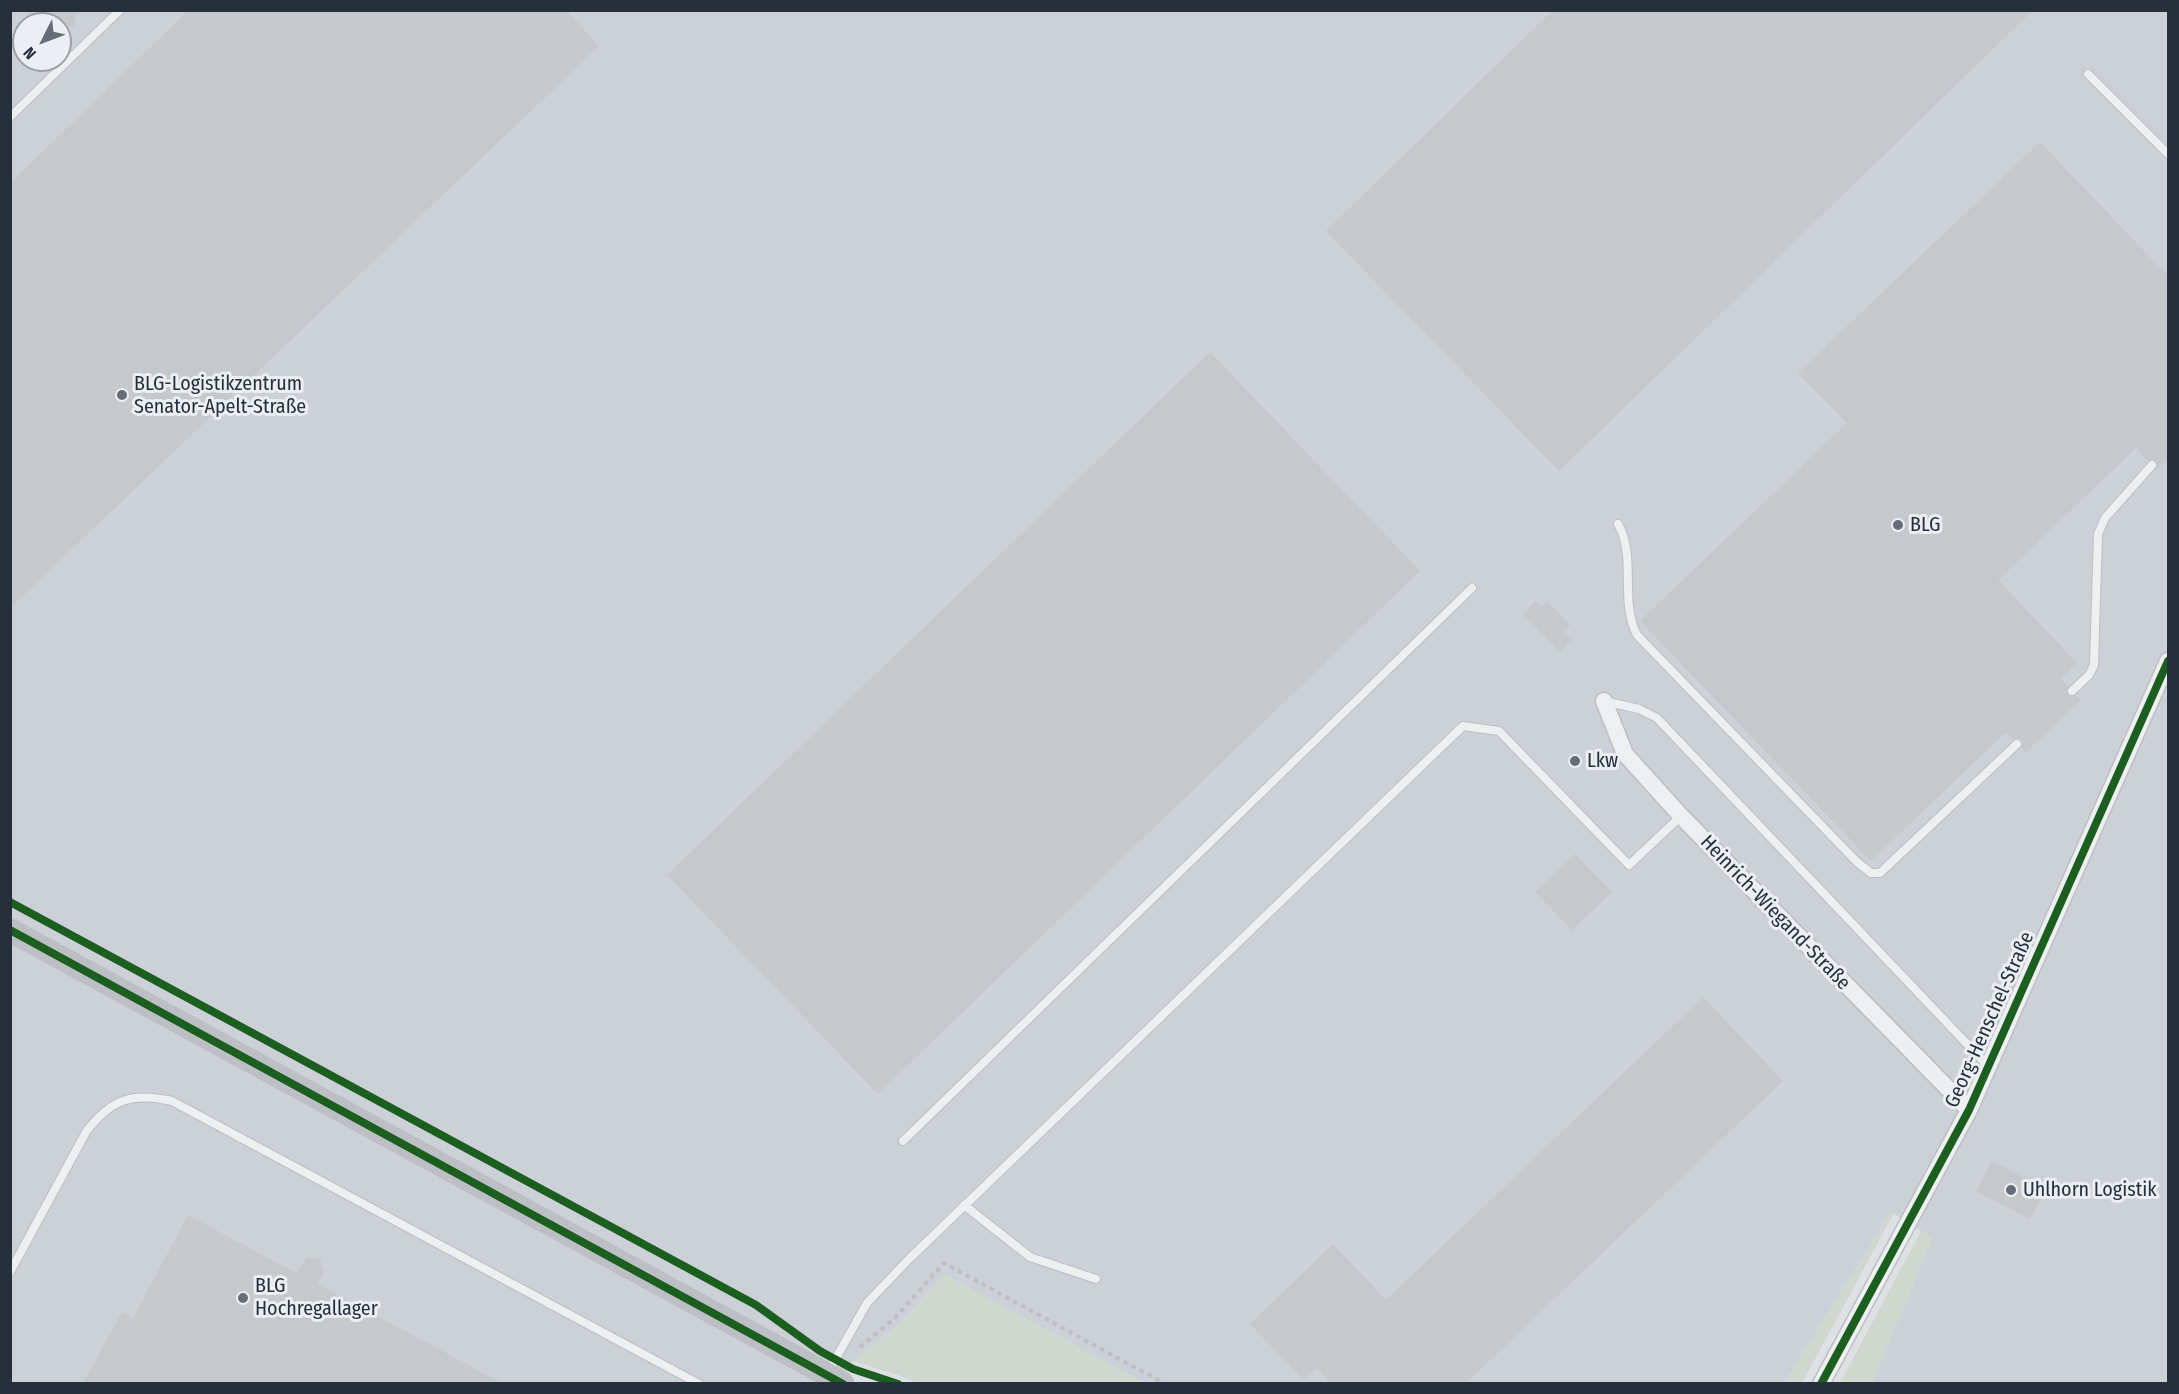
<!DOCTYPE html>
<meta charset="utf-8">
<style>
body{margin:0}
#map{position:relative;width:2179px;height:1394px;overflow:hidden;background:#dee1e4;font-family:"Fira Sans Condensed",sans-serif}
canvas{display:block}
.frame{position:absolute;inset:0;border:12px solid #262f3b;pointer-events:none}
.north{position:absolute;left:12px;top:12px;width:60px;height:60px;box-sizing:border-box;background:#ebeff3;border:2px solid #9ca2a9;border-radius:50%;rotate:228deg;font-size:16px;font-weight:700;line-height:24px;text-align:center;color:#262f3b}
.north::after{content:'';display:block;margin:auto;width:21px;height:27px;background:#666d76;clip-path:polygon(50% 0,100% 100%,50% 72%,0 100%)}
</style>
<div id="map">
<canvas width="2179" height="1394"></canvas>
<div class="frame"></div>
<div class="north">N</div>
</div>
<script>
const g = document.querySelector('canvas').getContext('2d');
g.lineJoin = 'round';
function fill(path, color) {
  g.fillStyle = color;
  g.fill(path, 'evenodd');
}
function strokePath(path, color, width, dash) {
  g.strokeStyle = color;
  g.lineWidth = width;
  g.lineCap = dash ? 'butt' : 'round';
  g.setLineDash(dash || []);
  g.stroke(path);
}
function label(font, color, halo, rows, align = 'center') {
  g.font = font + ' "Fira Sans Condensed",sans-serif';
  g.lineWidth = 6;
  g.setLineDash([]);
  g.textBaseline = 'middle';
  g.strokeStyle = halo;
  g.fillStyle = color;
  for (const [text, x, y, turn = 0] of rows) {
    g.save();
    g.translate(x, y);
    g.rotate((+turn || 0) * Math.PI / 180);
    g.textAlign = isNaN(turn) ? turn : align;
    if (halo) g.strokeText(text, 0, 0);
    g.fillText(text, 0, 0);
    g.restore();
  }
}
fill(new Path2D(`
 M10,11H2168V1383H1872L1932,1238L1891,1212L1784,1383H1145L944,1275L898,1325L853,1361L841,1383H11ZM24,24H60V60H24Z`), '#ccd0d7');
fill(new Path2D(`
 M1891,1212L1894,1213L1802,1383H1784Z
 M1921,1231L1932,1238L1872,1383H1840Z
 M944,1275L1145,1383H916L901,1376L853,1361L898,1325Z`), '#cfd7cf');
fill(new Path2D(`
 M29,10H77L74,27L28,20Z
 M189,10H566L599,46L10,608V183Z
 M1553,10H2033L1559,471L1326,231Z
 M2040,142L2169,277V458L2156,470L2157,461H2147L2136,448L1998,580L2077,663L2061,679L2068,686V696H2076L2081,700L2025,753L2022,748V740L2013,739L2006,732L1871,861L1640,621L1847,423L1798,373Z
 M1210,352L1420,571L878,1094L667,875Z
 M1535,601L1541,607L1547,601L1570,625L1563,632L1571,640L1560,652L1523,614Z
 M1575,854L1612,892L1572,930L1535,892Z
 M1703,997L1783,1081L1466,1383H1331L1317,1368L1304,1380L1250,1324L1333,1244L1386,1300Z
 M1992,1161L2046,1189L2030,1219L1976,1191Z
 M188,1215L296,1273L307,1257L320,1259L324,1272L317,1284L502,1383H83L122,1312L133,1318Z`), '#c6c9cc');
const lane = new Path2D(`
 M2088,74L2168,154
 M10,117L120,10
 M1618,524C1637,557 1619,601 1637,635L1857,862L1871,873H1880L2017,744
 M2072,691L2089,675L2094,665L2098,534L2105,518L2152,465
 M1604,701L1639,709L1657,718L1988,1066
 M903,1141L1472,588
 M964,1205L1030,1257L1096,1279
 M10,1272L86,1132C111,1099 132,1092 172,1101L699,1384
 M827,1374L867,1303L909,1259L1463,726L1499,731L1629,865L1681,816`);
const street = new Path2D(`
 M1604,701L1625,754L1681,816L1969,1110
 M1821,1384L1969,1110L2168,661`);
strokePath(lane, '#bcbfc2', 10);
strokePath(street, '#bcbfc2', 19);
strokePath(new Path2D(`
 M860,1347L894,1319L944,1263L1165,1384`), '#bdbfc3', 4, [4.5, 4.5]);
strokePath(lane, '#edeff0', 8);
strokePath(street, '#edeff0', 16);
strokePath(new Path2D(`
 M10,930L813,1367`), '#bcbfc3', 24);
strokePath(new Path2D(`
 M813,1367L842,1383`), '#bcbfc3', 24);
strokePath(new Path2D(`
 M10,902L756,1305L820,1351L853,1369L898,1384
 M10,930L843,1384
 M1821,1384L1969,1110L2168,661`), '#1b5e20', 8);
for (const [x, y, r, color] of [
 [122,395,6,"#666d76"],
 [1898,525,6,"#666d76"],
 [1575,761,6,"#666d76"],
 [2011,1190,6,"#666d76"],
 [243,1298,6,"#666d76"]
]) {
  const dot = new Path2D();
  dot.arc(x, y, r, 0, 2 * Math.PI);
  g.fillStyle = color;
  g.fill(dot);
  strokePath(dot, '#ebeff3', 2);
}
label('20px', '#262f3b', '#ebeff3', [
 ["BLG-Logistikzentrum",134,384],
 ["Senator-Apelt-Straße",134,407],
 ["BLG",1910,525],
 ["Lkw",1587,761],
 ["Uhlhorn Logistik",2023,1190],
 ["BLG",255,1286],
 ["Hochregallager",255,1309]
], 'left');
label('20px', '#262f3b', '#ebeff3', [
 ["Heinrich-Wiegand-Straße",1775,913,46],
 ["Georg-Henschel-Straße",1990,1020,-66]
]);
</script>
